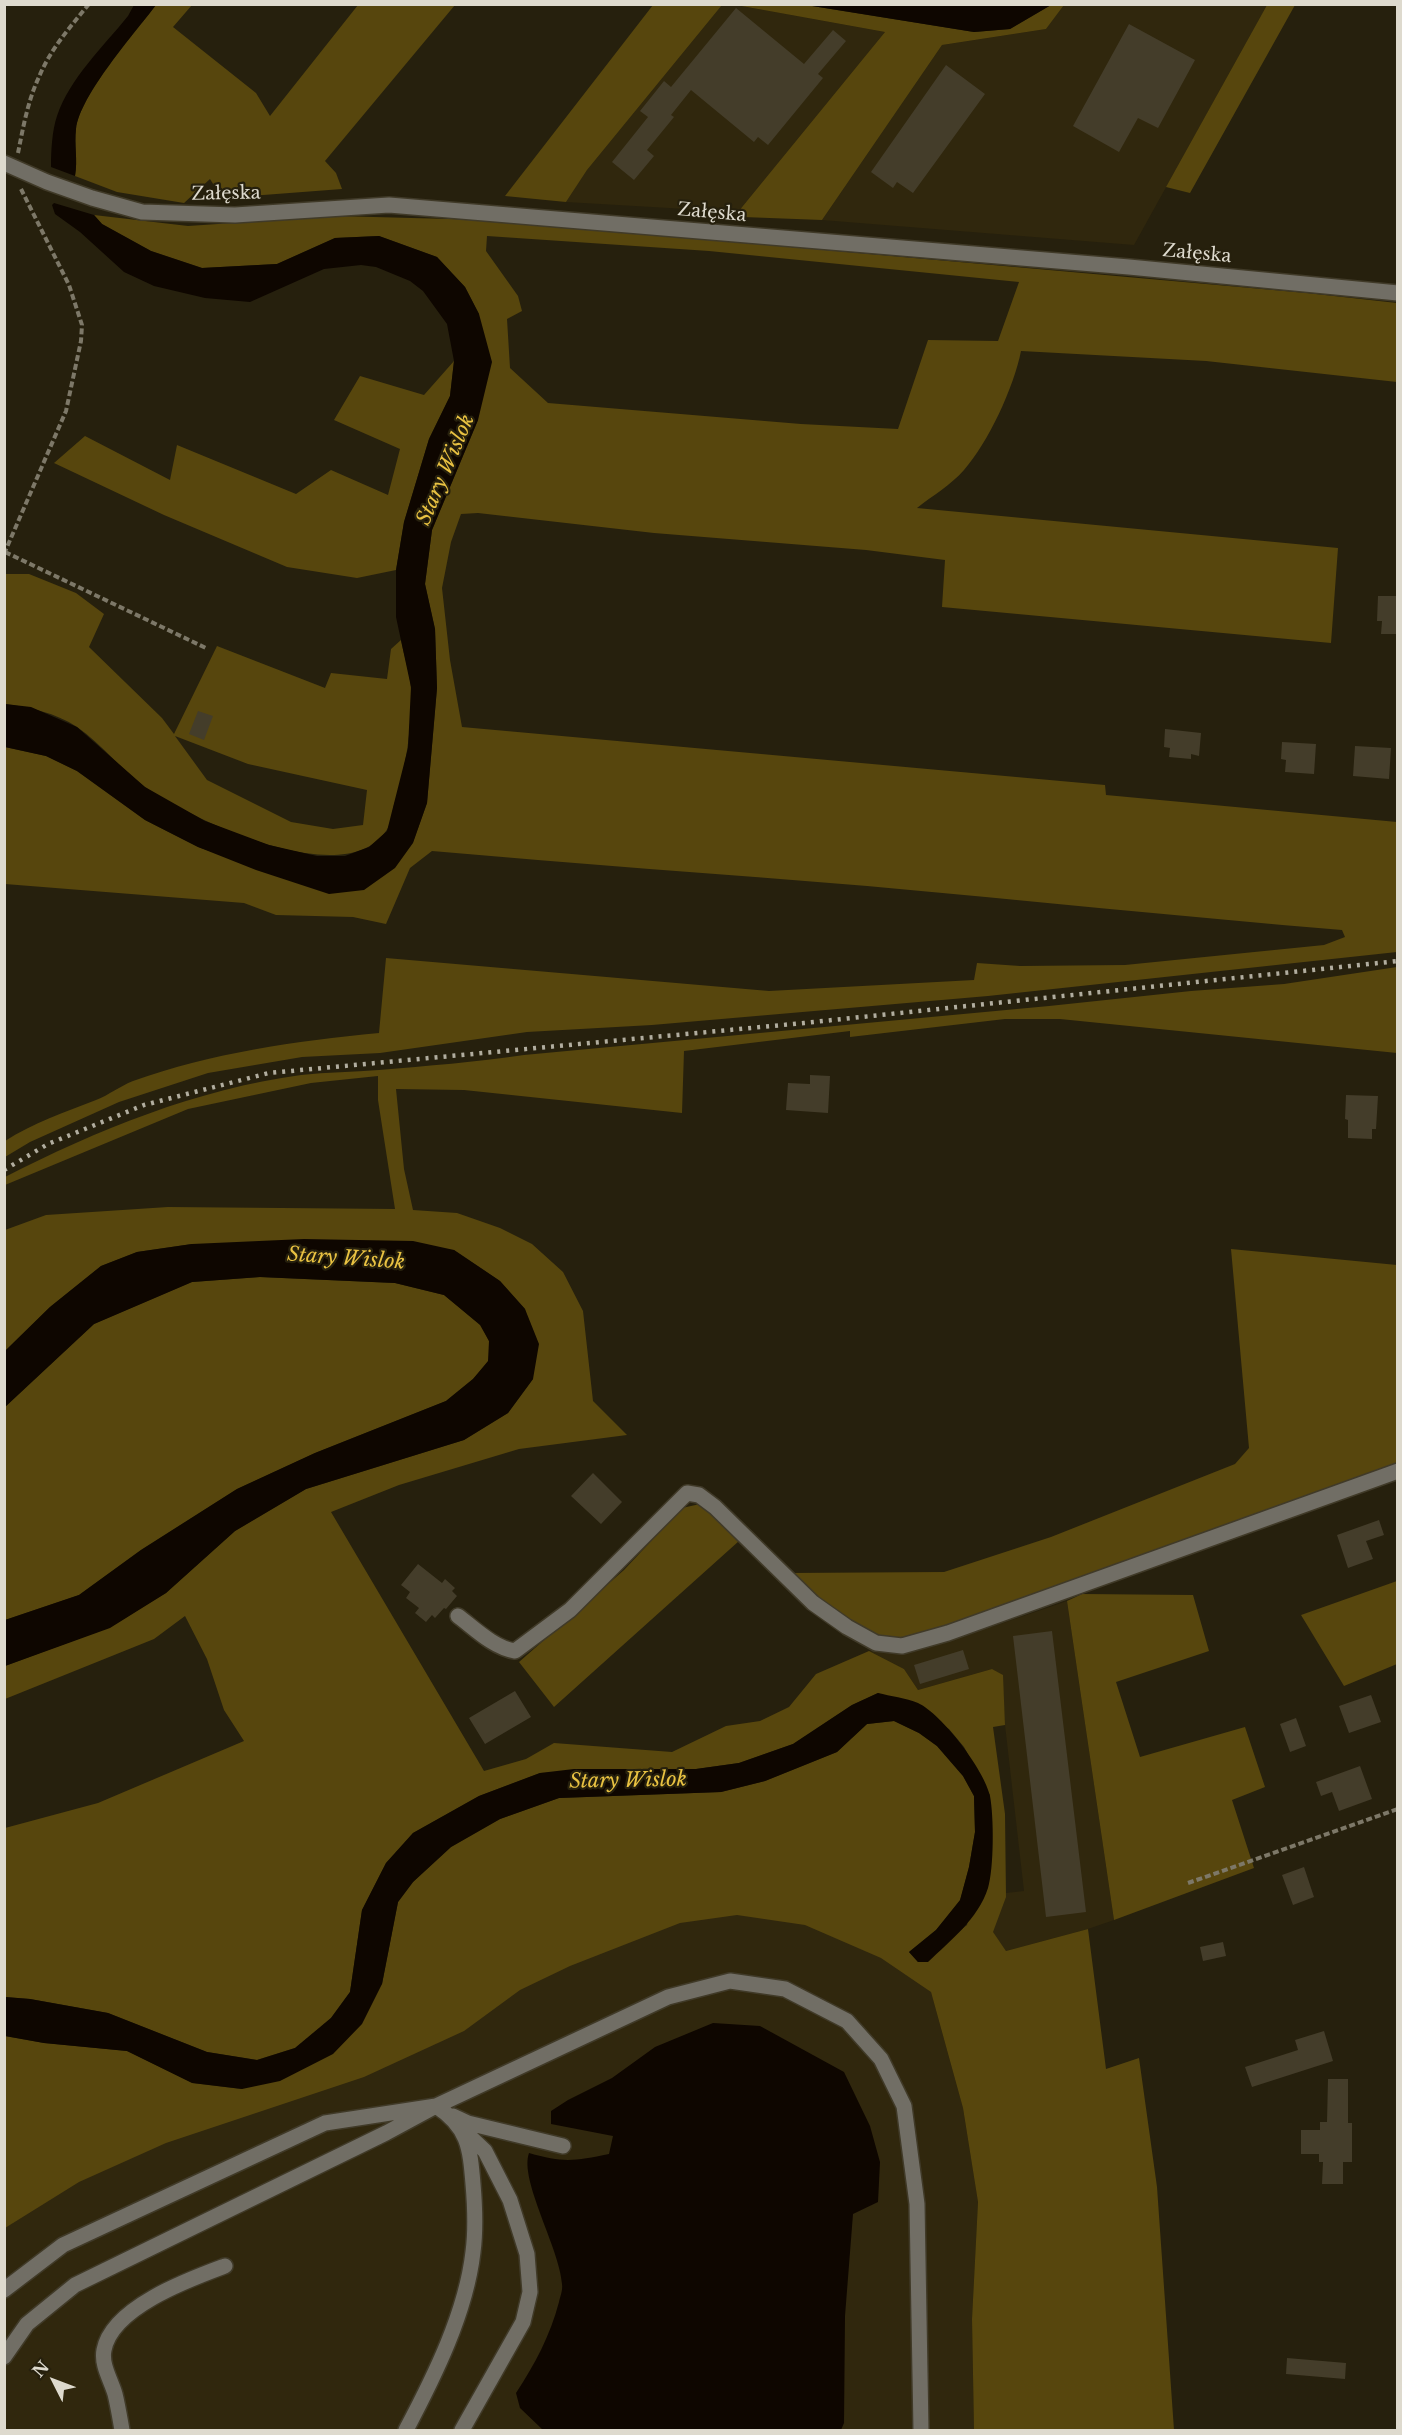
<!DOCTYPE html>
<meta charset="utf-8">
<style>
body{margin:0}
#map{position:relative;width:1402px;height:2435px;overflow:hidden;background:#26200d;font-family:"Libre Baskerville",serif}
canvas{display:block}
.frame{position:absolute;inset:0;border:6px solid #dedace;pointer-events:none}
.north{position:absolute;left:24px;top:2351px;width:60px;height:60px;-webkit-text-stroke:4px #26200d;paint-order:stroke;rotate:312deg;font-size:16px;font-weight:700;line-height:24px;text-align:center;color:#dedace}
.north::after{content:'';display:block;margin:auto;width:21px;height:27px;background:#dedace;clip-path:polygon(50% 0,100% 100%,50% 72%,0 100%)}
</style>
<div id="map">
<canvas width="1402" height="2435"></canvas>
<div class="frame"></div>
<div class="north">N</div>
</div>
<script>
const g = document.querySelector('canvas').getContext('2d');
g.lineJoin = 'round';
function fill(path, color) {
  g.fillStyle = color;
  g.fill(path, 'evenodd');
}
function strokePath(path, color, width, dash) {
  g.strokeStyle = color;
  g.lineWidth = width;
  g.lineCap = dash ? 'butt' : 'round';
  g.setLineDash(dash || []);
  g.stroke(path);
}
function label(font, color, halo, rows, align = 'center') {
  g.font = font + ' "Libre Baskerville",serif';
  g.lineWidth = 4.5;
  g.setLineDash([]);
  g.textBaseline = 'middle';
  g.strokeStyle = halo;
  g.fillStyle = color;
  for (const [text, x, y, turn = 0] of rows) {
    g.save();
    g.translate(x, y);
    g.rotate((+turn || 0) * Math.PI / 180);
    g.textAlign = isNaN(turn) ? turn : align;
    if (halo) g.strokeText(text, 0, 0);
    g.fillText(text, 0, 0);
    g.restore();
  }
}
fill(new Path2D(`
 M722,5H736L885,32L738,212L566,202L587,170Z
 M1064,5H1267L1134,245L822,220L942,45L1046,29Z
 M1067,1601L1114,1920L1088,1929L1006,1951L992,1932L1006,1893L1024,1891L1005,1725L1002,1675L992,1669L918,1690L904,1669L869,1651L903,1652L994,1626Z
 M741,1836L931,1992L963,2108L978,2202L972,2319L974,2430H5V2125L193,2083Z`), '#30270d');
fill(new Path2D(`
 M156,5H192L173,27L256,93L270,116L358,5H455L325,161L336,173L342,189L237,197L215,187L210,179L184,203L117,192L75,176C78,160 74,145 76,129C80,95 134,34 156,5Z
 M653,5H722L587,170L566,202L505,196Z
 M736,5H806L974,32L1010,29L1051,5H1064L1046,29L942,45L822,220L743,217L738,212L885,32Z
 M1267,5H1295L1190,193L1166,187Z
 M94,215L188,226L336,216L488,220L1307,293L1397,303V382L1206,361L1021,351C1014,387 988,443 964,470C951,485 932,496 917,508L1338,548L1331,643L942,607L945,560L866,550L654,533L478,513L461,514L451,542L442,588L450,660L462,727L1105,785L1106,795L1397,822V952L988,996L652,1025L527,1032L380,1053L302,1057L208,1073L119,1102L30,1142L5,1157V1141C33,1123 65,1112 96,1100C109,1095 120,1086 133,1081C212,1053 295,1041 379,1033L386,958L769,991L974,980L977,963L1020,966L1125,965L1324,945L1345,937L1342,930C1183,917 1025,900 867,886C722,874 577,864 432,851L410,868L386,924L353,917L276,915L244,903L5,884V747L46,756L77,771L145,820L198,847L333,893L413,842L427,803L437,688L435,629L425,584L432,530L478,420L479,314L465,287L437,257L379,236L335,238L277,264L202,268L151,251L102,224ZM487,236L709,251L1019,282L998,341L928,340L898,429L801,424L548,403L510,368L507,319L522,311L518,296L486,251Z
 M454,361L450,396L429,439L404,522L396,570L357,578L287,567L164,515L54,463L85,436L170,480L177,445L296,494L331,470L388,495L400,449L334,420L360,376L424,395Z
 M4,574H29L76,593L104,614L89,647L162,718L174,734L217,646L325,688L331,673L387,679L391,649L401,640C404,656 410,673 411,689C412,729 406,768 394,805C392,813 391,825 386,831C344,893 191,819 145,787C121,770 102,744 77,727C56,713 29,707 5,704ZM175,736L248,764L367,790L363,825L333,829L291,822L207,780Z
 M1397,967V1053L1060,1019H1005L850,1037V1031L684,1051L682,1113L464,1090L396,1089L404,1169L413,1210L457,1213L500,1228L532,1244L563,1272L583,1311L593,1401L627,1435L519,1449L399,1485L331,1512L484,1771L526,1759L554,1743L672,1752L726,1726L760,1721L789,1707L816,1674L869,1651L904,1669L918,1690L992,1669L1003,1675L1005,1725L993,1727L1005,1814L1006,1897L993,1932L1006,1951L1088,1929L1106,2069L1139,2058L1157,2187L1174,2430H974L972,2319L978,2202L963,2108L931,1992L881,1958L805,1925L737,1915L680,1923L570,1966L520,1990L464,2031L364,2077L166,2143L79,2182L5,2228V2036L44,2043L127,2051L193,2083L242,2089L382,1984L398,1902L413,1882L451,1847L500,1819L559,1798L721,1792L765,1781L837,1752L867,1724L894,1721L919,1733L937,1746L963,1776L974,1796L975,1832L969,1867L960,1901L936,1930L909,1952L918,1962L967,1925L990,1795L964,1747L949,1729L878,1693L852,1705L793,1744L739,1763L696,1769L540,1773L479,1796L413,1833L386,1863L362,1910L350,1992L331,2018L295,2048L257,2060L207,2052L108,2013L30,1999L5,1997V1828L98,1803L244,1741L224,1710L207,1659L185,1616L154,1639L5,1699V1666L110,1627L166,1593L235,1531L306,1489L464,1440L508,1413L533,1379L525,1309L500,1281L454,1250L192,1244L137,1252L101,1266L50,1307L5,1351V1230L46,1215L168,1207L395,1209L378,1100V1076L311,1083L188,1109L5,1185V1177C97,1130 197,1089 301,1075C327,1072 353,1072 379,1070C427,1066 476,1062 524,1055L1049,1006L1191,991L1284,984Z
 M1231,1249L1397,1265V1463L1051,1590L910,1637C902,1638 893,1641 886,1639C860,1635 810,1591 789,1573L944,1572L1051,1537L1235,1464L1249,1448Z
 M260,1277L395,1283L444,1295L481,1325L489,1341V1361L473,1379L446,1401L315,1453L237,1489L141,1550L79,1595L5,1620V1407L94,1324L192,1282Z
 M700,1504L739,1541L554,1707L519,1662L624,1570L682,1508Z
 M1397,1581V1664L1344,1686L1301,1615Z
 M1082,1594L1193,1595L1209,1651L1116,1682L1140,1757L1245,1727L1265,1787L1232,1800L1254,1868L1114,1920L1067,1601Z`), '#57460d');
fill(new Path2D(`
 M134,5H156C134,34 80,95 76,129C74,145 78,160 75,176L51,167C51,151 52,131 57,116C70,78 103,47 128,16Z
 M806,5L1051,4V5L1010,29L974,32Z
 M54,203L94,215L102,224L151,251L202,268L277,264L335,238L379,236L437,257L465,287L479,314L492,362L478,420L432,530L425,584L435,629L437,688L427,803L413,843L395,868L364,890L329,894L256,870L198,847L145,820L77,771L46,756L5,747V704L31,707L77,727L145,787L205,821L269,845L317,856H345L369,847L387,831L408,748L411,687L396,617V570L404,522L429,439L450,396L454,361L447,324L423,291L410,281L376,267L361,265L324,269L250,302L205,298L154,286L124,272L80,232L55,214L52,205Z
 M304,1239L413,1241L454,1250L500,1281L525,1309L539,1344L533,1379L508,1413L464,1440L306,1489L235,1531L166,1593L110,1628L5,1666V1620L79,1595L141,1550L237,1489L315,1453L446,1401L473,1379L488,1361L489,1341L480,1325L444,1295L395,1283L260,1277L192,1282L94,1324L5,1407V1351L50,1307L101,1266L137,1252L192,1244Z
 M878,1693C890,1696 906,1698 918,1703C942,1714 985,1771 990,1796C994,1817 994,1868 988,1888C978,1919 951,1940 928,1962H918L909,1952L936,1930L960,1900L969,1867L975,1832L974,1796L963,1776L937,1746L919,1733L894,1721L867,1724L837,1752L765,1781L721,1792L559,1798L500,1819L451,1847L413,1882L398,1902L382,1984L362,2024L333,2054L280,2081L242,2089L192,2083L127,2051L44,2043L5,2036V1997L30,1999L108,2013L207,2052L257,2060L295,2048L331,2018L350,1992L362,1910L386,1863L413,1833L479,1796L540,1773L574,1769H696L739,1763L793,1744L852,1705Z
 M713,2023L760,2026L844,2072L870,2126L880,2162L878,2202L853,2214L845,2316L844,2423L841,2430H543L520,2408L516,2393C535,2364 550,2336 559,2302C560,2297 563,2290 562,2284C560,2249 519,2180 529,2153C563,2163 575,2161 609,2154L613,2136L551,2124V2111L568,2100L612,2078L655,2047Z`), '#0e0600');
fill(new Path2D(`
 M736,8L804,64L833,30L846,41L818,74L823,78L768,145L758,137L754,142L691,90L671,115L674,117L647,150L654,156L634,180L612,162L648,117L640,111L664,81L671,87Z
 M1129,24L1195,60L1158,128L1138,118L1119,152L1073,126Z
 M946,65L985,94L913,193L897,182L893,188L871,172Z
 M1378,596H1398V634H1381L1382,621H1377Z
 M198,711L213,716L204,740L189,734Z
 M1165,729L1201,733L1199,756L1191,754V759L1169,757L1170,748L1164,747Z
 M1282,742L1316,744L1314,774L1285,772L1286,760L1281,759Z
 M1355,746L1391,748L1389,779L1353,776Z
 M810,1075L830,1076L828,1113L786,1110L788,1083L810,1084Z
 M1346,1095L1378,1096L1376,1129H1372V1139L1348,1138V1120L1345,1119Z
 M593,1473L622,1502L601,1524L571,1496Z
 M1379,1520L1384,1535L1366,1541L1373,1559L1348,1568L1337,1535Z
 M418,1564L442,1583L445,1579L455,1588L452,1591L457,1596L446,1609L444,1608L435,1618L432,1615L426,1622L415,1613L419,1608L406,1598L410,1592L401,1585Z
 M1052,1631L1086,1912L1046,1917L1013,1636Z
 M963,1650L969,1669L920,1684L914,1665Z
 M515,1691L531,1717L485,1744L469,1718Z
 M1371,1695L1381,1722L1349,1733L1339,1706Z
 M1296,1718L1306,1746L1290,1752L1280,1724Z
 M1360,1766L1372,1799L1339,1811L1332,1792L1321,1796L1316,1782Z
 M1304,1867L1314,1897L1293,1905L1282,1875Z
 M1223,1942L1226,1956L1203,1961L1200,1947Z
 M1324,2031L1333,2061L1252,2087L1245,2067L1298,2050L1295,2040Z
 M1328,2079H1348V2123H1352V2162H1343V2184H1322L1323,2162H1319V2154H1301V2130H1320V2122H1327Z
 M1287,2358L1346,2363L1345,2379L1286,2374Z`), '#443d2a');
const minor = new Path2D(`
 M4,163L47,182L92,198L142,212L235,215L389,205L1129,267L1398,293
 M458,1616C474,1628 494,1648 515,1651L570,1610L687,1493L699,1495L715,1507L813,1603L847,1627L876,1643L902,1646L948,1633L1398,1471
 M453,2116L468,2123L563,2146
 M4,2290L63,2245L325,2123L436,2106C468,2127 470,2147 473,2184C475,2207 476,2229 473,2252C466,2313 434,2377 406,2430
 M4,2357L27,2324L75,2285L386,2133L436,2106L668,1997L730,1981L785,1989L847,2021L881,2059L904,2106L917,2204L921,2430
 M122,2430C120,2419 118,2406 115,2394C111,2380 101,2365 104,2350C112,2307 190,2279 225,2266
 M462,2430L523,2322L530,2292L527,2254L510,2200L485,2151L464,2131`);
strokePath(minor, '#403a28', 18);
strokePath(new Path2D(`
 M18,153C23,128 28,100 39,77C50,50 70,27 89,4
 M5,552L208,649
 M4,554L66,411L81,341L82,325L69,285L21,189
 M1188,1883L1398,1809`), '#7d7868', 4, [6, 3]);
strokePath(minor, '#716e65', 15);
strokePath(new Path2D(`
 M4,1170L48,1144L144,1105L269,1073L804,1023L1398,961`), '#b1ad9f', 4.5, [3, 6]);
label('18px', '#dedace', '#26200d', [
 ["Załęska",226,194,-1],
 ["Załęska",712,213,5],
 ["Załęska",1197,254,5]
]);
label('italic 20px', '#e9c242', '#26200d', [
 ["Stary Wislok",446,470,-67],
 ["Stary Wislok",346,1259,4],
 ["Stary Wislok",628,1781,-1]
]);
</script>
